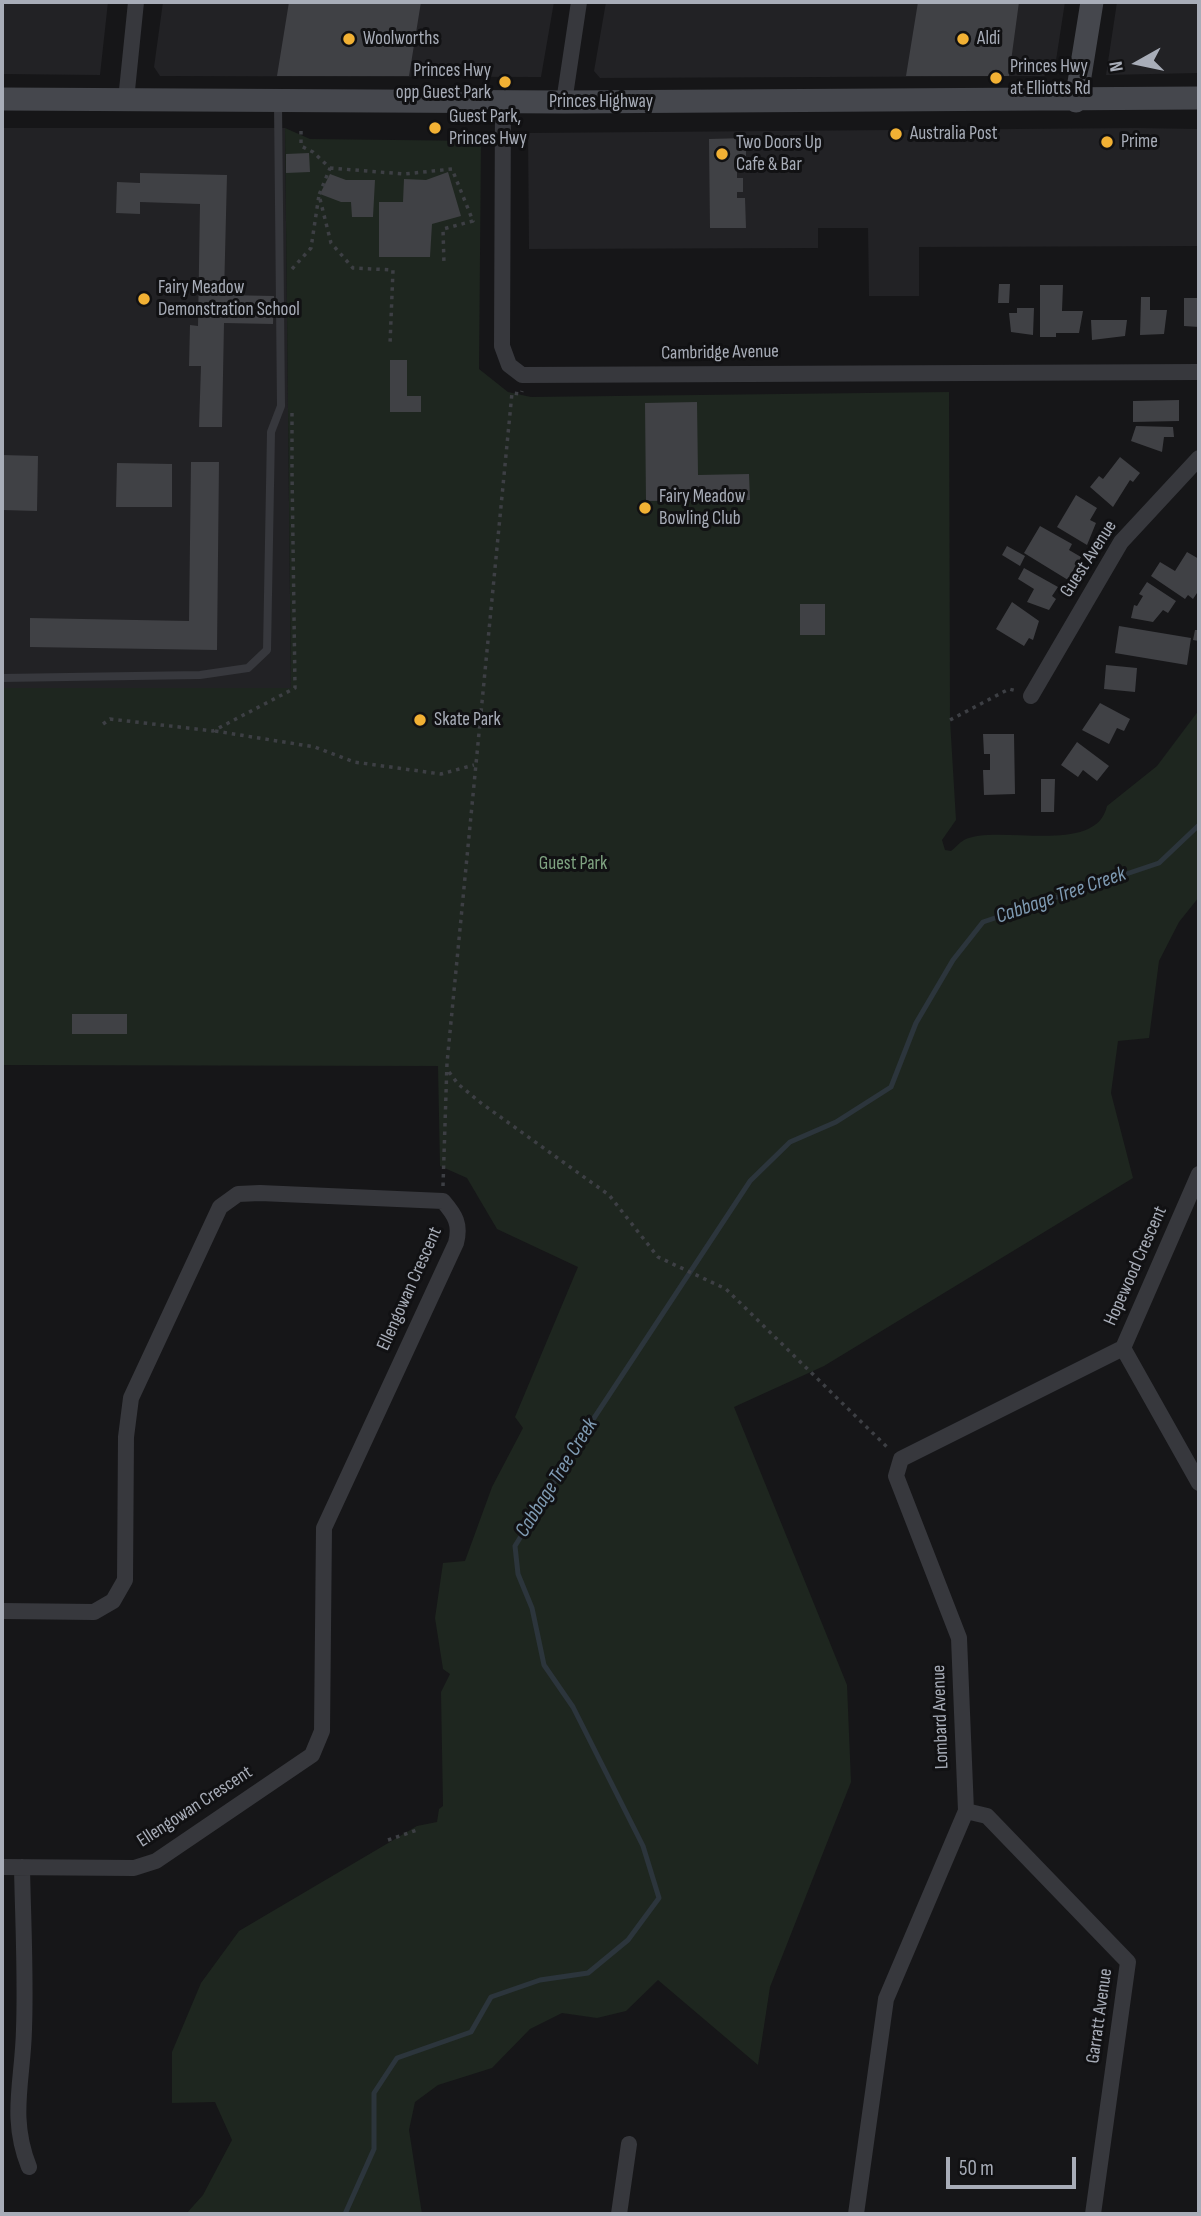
<!DOCTYPE html>
<style>
body{margin:0}
#map{position:relative;width:1201px;height:2216px;overflow:hidden;background:#161618;font-family:"Sofia Sans Condensed",sans-serif}
canvas{display:block}
.frame{position:absolute;inset:0;border:4px solid #a8adb8;pointer-events:none}
.north{position:absolute;left:1103px;top:28px;width:70px;height:70px;-webkit-text-stroke:5px #111113;paint-order:stroke;rotate:261deg;font-size:19px;font-weight:700;line-height:28px;text-align:center;color:#a8adb8}
.north::after{content:'';display:block;margin:auto;width:24px;height:32px;background:#a8adb8;clip-path:polygon(50% 0,100% 100%,50% 72%,0 100%)}
.scale{position:absolute;left:946px;top:2157px;width:130px;height:32px;box-sizing:border-box;border:4px solid #a8adb8;border-top:0;padding-left:9px;font-size:21px;line-height:24px;white-space:nowrap;color:#a8adb8;-webkit-text-stroke:5px #111113;paint-order:stroke}
</style>
<div id="map">
<canvas width="1201" height="2216"></canvas>
<div class="frame"></div>
<div class="north">N</div>
<div class="scale">50 m</div>
</div>
<script>
const g = document.querySelector('canvas').getContext('2d');
g.lineJoin = 'round';
function fill(path, color) {
  g.fillStyle = color;
  g.fill(path, 'evenodd');
}
function strokePath(path, color, width, dash) {
  g.strokeStyle = color;
  g.lineWidth = width;
  g.lineCap = dash ? 'butt' : 'round';
  g.setLineDash(dash || []);
  g.stroke(path);
}
function label(font, color, halo, rows, align = 'center') {
  g.font = font + ' "Sofia Sans Condensed",sans-serif';
  g.lineWidth = 6;
  g.setLineDash([]);
  g.textBaseline = 'middle';
  g.strokeStyle = halo;
  g.fillStyle = color;
  for (const [text, x, y, turn = 0] of rows) {
    g.save();
    g.translate(x, y);
    g.rotate((+turn || 0) * Math.PI / 180);
    g.textAlign = isNaN(turn) ? turn : align;
    if (halo) g.strokeText(text, 0, 0);
    g.fillText(text, 0, 0);
    g.restore();
  }
}
fill(new Path2D(`
 M2,2H108L100,75L2,74Z
 M163,2H554L541,77L160,76L154,67Z
 M606,2H1065L1055,67L1044,76L600,78L594,71Z
 M1117,2H1199V73L1106,75Z
 M2,128H285L291,688H2Z
 M1137,128L1199,129V246L919,247V296H869L868,228H818V248L529,249L528,133Z`), '#222225');
fill(new Path2D(`
 M285,128L310,139L481,141L479,369L508,392L531,397L949,392L950,720L956,820L942,840L945,850L951,851C955,848 959,843 964,840C996,823 1096,857 1107,806L1157,766L1199,710V897L1179,922L1159,961L1149,1038L1118,1041L1111,1093L1133,1178L824,1366L734,1407L847,1685L851,1782L770,1987L758,2065L658,1980L626,2011L597,2018L562,2013L530,2029L492,2068L438,2085L415,2102L409,2130L422,2214H186L203,2195L232,2140L215,2102L172,2103V2052L201,1983L239,1931L417,1826L437,1822L439,1809L443,1806L441,1692L450,1674L443,1669L435,1618L443,1563L465,1561L492,1487L523,1428L515,1417L578,1267L497,1229L467,1178L440,1166L438,1066L2,1065V688H291Z`), '#1e261f');
strokePath(new Path2D(`
 M345,2214L374,2149V2093L397,2058L471,2032L491,1997L540,1980L588,1973L628,1940L659,1898L643,1846L573,1707L544,1665L532,1608L518,1574L515,1546L588,1427L750,1181L790,1142L836,1122L891,1087L916,1023L953,960L983,922L1159,863L1199,825`), '#2c353c', 5);
fill(new Path2D(`
 M289,2H421L409,76H277Z
 M918,2H1019L1009,76H906Z
 M746,138V163H737V178H743V192H737V198H745L746,228H710L709,139Z
 M309,153L310,172L286,173V154Z
 M448,172L461,216L432,224L430,257H379V202H403L404,179L426,180Z
 M140,173L227,175L224,295L274,296L273,324L224,323L222,427H199L201,366H189L190,325L198,326L200,204L140,202V214L116,213L117,182L140,183Z
 M330,174L346,180H375L373,217H352L351,202H341L320,194Z
 M999,284H1010L1009,303H998Z
 M1040,285H1063L1062,311H1083L1079,333H1056V337H1040Z
 M1141,297H1150V310H1167L1164,334L1140,335Z
 M1184,298H1199V327L1184,326Z
 M1017,308H1034L1033,335L1011,332L1009,313H1017Z
 M1091,320H1127L1125,336L1092,340Z
 M390,360H407V396H421V412H390Z
 M1179,400V421L1133,422V401Z
 M697,402L698,475L749,474L750,500L646,501L645,403Z
 M1136,426L1173,427L1174,437H1164L1162,452L1131,441Z
 M2,455L38,456L37,511L2,510Z
 M1120,457L1140,473L1133,482L1130,480L1113,507L1090,487L1099,476L1103,479Z
 M191,462H219L217,650L30,647V618L189,621Z
 M117,463L172,464V507H116Z
 M1076,495L1097,508L1090,520L1096,523L1087,545L1057,527Z
 M1040,526L1072,544L1069,550L1081,557L1068,580L1024,553Z
 M1007,546L1025,556L1020,566L1002,555Z
 M1187,552L1199,559V590L1193,599L1188,595L1185,599L1151,576L1160,562L1175,571Z
 M1024,568L1058,587L1052,596L1056,599L1049,610L1027,602L1034,589L1018,579Z
 M1147,582L1176,601L1168,613L1163,610L1153,622L1131,618L1134,605L1137,606L1143,596L1139,594Z
 M1012,602L1039,621L1033,640L1029,638L1024,646L996,629Z
 M800,604H825V635H800Z
 M1119,626L1191,638L1187,665L1115,653Z
 M1195,630H1199V641L1193,640Z
 M1106,665L1137,668L1135,692L1104,689Z
 M1100,703L1130,719L1124,731L1117,728L1109,744L1082,730Z
 M983,734H1014L1015,794L984,795L983,770H990V754H984Z
 M1077,742L1109,766L1097,781L1083,770L1078,777L1061,765Z
 M1041,779H1055L1054,812H1041Z
 M72,1014H127V1034H72Z`), '#404145');
strokePath(new Path2D(`
 M301,131V146L313,152L330,168L319,195L331,243L353,268L393,270L390,344
 M330,168L404,174L452,169L473,221L443,229L444,264
 M292,269L311,248L319,195
 M292,413V471
 M950,720L1009,689L1017,691
 M103,724L110,719L213,731L295,688L292,471L289,470
 M215,731L315,747L354,762L441,774L474,765
 M449,1072L458,1084L481,1103L609,1195L658,1257L726,1289L890,1450
 M443,1186L447,1063L512,393L521,394L522,391
 M388,1840L420,1829`), '#3d3f44', 3.5, [3.5, 5]);
strokePath(new Path2D(`
 M2,678L200,675L248,668L267,650L271,432L281,406L278,103`), '#37383d', 8);
strokePath(new Path2D(`
 M126,100L136,2
 M503,102L502,346L509,365L522,375L1199,372
 M564,102L579,2
 M1031,696L1121,542L1199,458
 M1123,1348L1199,1174
 M1123,1348L1199,1483
 M2,1611L94,1612L113,1601L125,1580L126,1437L131,1398L220,1207L238,1194L260,1193L443,1201C455,1215 461,1224 456,1243L324,1528L322,1731L312,1755L156,1861L134,1868L2,1867
 M966,1811L987,1816L1128,1962L1093,2214
 M22,1867C23,1921 26,1975 24,2029C23,2081 9,2117 29,2167
 M619,2214L629,2144
 M856,2214L886,1999L966,1811L959,1638L896,1476L901,1459L1123,1348`), '#37383d', 16);
strokePath(new Path2D(`
 M2,99L564,102L1199,98
 M1076,101L1092,2`), '#45474d', 23);
for (const [x, y, r, color] of [
 [349,39,7,"#f2b134"],
 [963,39,7,"#f2b134"],
 [996,78,7,"#f2b134"],
 [505,82,7,"#f2b134"],
 [435,128,7,"#f2b134"],
 [896,134,7,"#f2b134"],
 [1107,142,7,"#f2b134"],
 [722,154,7,"#f2b134"],
 [144,299,7,"#f2b134"],
 [645,508,7,"#f2b134"],
 [420,720,7,"#f2b134"]
]) {
  const dot = new Path2D();
  dot.arc(x, y, r, 0, 2 * Math.PI);
  g.fillStyle = color;
  g.fill(dot);
  strokePath(dot, '#111113', 2.5);
}
label('19px', '#a8adb8', '#111113', [
 ["Woolworths",363,39],
 ["Aldi",977,39],
 ["Princes Hwy",1010,67],
 ["at Elliotts Rd",1010,89],
 ["Princes Hwy",491,71,"right"],
 ["opp Guest Park",491,93,"right"],
 ["Guest Park,",449,117],
 ["Princes Hwy",449,139],
 ["Australia Post",910,134],
 ["Prime",1121,142],
 ["Two Doors Up",736,143],
 ["Cafe & Bar",736,165],
 ["Fairy Meadow",158,288],
 ["Demonstration School",158,310],
 ["Fairy Meadow",659,497],
 ["Bowling Club",659,519],
 ["Skate Park",434,720]
], 'left');
label('19px', '#a8adb8', '#111113', [
 ["Princes Highway",601,102],
 ["Cambridge Avenue",720,353,-1],
 ["Guest Avenue",1089,559,-57],
 ["Hopewood Crescent",1136,1266,-66],
 ["Ellengowan Crescent",410,1289,-66],
 ["Lombard Avenue",941,1717,-92],
 ["Ellengowan Crescent",195,1807,-33],
 ["Garratt Avenue",1100,2016,-82]
]);
label('19px', '#7fa381', '#111113', [
 ["Guest Park",573,864]
]);
label('italic 21px', '#7f9bb3', '#111113', [
 ["Cabbage Tree Creek",1061,896,-19],
 ["Cabbage Tree Creek",557,1478,-58]
]);
</script>
